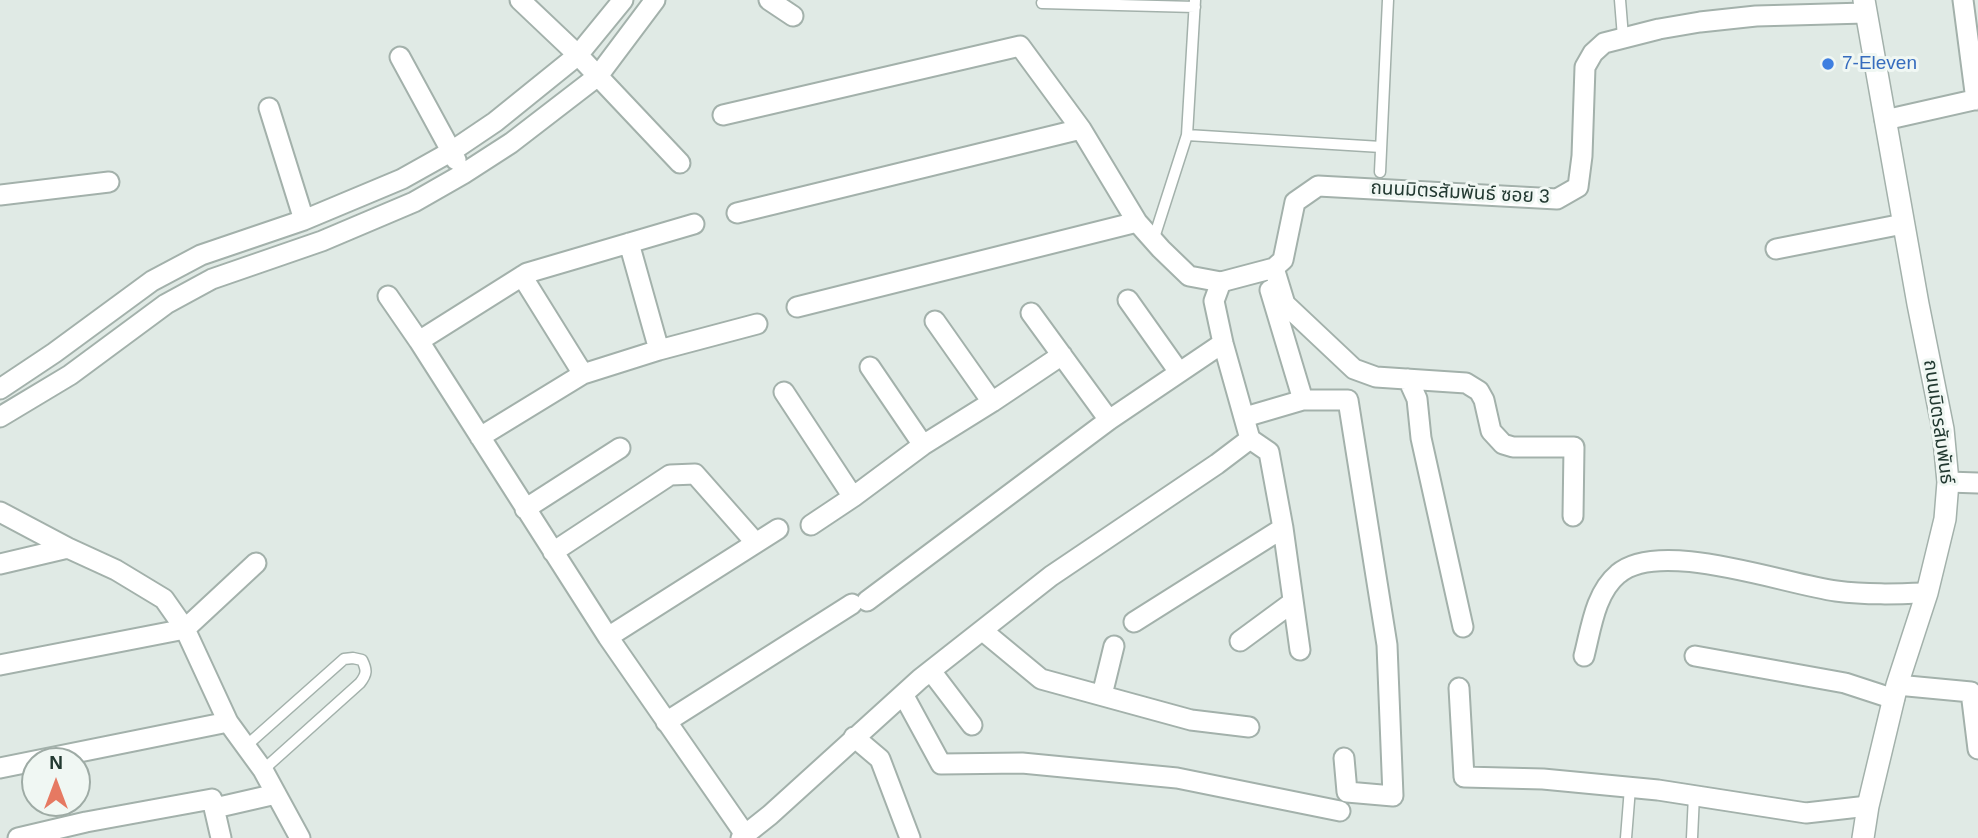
<!DOCTYPE html>
<meta charset="utf-8">
<style>
body{margin:0}
#map{position:relative;width:1978px;height:838px;overflow:hidden;background:#e0eae5;font-family:Helvetica,sans-serif}
canvas{display:block}
.north{position:absolute;left:21px;top:747px;width:70px;height:70px;box-sizing:border-box;background:#f0f7f3;border:2px solid #9eaba5;border-radius:50%;rotate:0deg;font-size:19px;font-weight:700;line-height:28px;text-align:center;color:#223931}
.north::after{content:'';display:block;margin:auto;width:24px;height:32px;background:#e67962;clip-path:polygon(50% 0,100% 100%,50% 72%,0 100%)}
</style>
<div id="map">
<canvas width="1978" height="838"></canvas>
<div class="north">N</div>
</div>
<script>
const g = document.querySelector('canvas').getContext('2d');
g.lineJoin = 'round';
function strokePath(path, color, width, dash) {
  g.strokeStyle = color;
  g.lineWidth = width;
  g.lineCap = dash ? 'butt' : 'round';
  g.setLineDash(dash || []);
  g.stroke(path);
}
function label(font, color, halo, rows, align = 'center') {
  g.font = font + ' Helvetica,"Noto Sans Thai",sans-serif';
  g.lineWidth = 6;
  g.setLineDash([]);
  g.textBaseline = 'middle';
  g.strokeStyle = halo;
  g.fillStyle = color;
  for (const [text, x, y, turn = 0] of rows) {
    g.save();
    g.translate(x, y);
    g.rotate((+turn || 0) * Math.PI / 180);
    g.textAlign = isNaN(turn) ? turn : align;
    if (halo) g.strokeText(text, 0, 0);
    g.fillText(text, 0, 0);
    g.restore();
  }
}
const service = new Path2D(`
 M1620,0L1623,37
 M1042,3L1195,7
 M1187,135L1381,147
 M1380,172L1388,0
 M1153,241L1187,135L1195,0
 M246,746L344,659L353,658L362,660C367,670 367,674 360,683L263,770
 M1626,838L1630,788
 M1692,838L1694,795`);
const minor = new Path2D(`
 M520,0L578,55L680,163
 M769,0L793,16
 M1963,0L1976,100
 M400,57L456,160
 M269,108L304,220
 M723,115L1020,46L1081,129L1137,222L1161,249L1189,276L1221,282L1274,268L1283,260L1295,202L1318,186L1557,199L1578,187L1582,156L1585,67L1593,53L1604,43L1659,29L1700,22L1756,16L1865,13
 M1885,120L1978,99
 M0,195L109,182
 M737,213L1081,129
 M629,243L659,350
 M1776,249L1903,224
 M1274,268L1285,304L1354,369L1376,377L1466,383L1479,391L1484,400L1491,431L1503,444L1513,447H1574L1573,516
 M522,276L583,374
 M1270,290L1303,400
 M388,296L419,341L608,637L744,833
 M1128,300L1179,372
 M797,307L1137,222
 M1031,313L1109,420
 M935,321L992,402
 M419,341L527,273L694,224
 M870,367L923,445
 M1408,379L1417,399L1421,438L1463,627
 M0,389L54,353L152,281L201,255L304,220L402,179L452,151L495,122L578,55L623,0
 M784,392L853,497
 M0,417L70,375L166,304L212,279L322,241L414,202L463,174L511,143L598,76L655,0
 M1245,417L1303,400H1348L1387,645L1393,796L1347,792L1344,758
 M480,437L583,374L659,350L757,324
 M1250,439L1269,452L1283,528L1300,650
 M1948,482L1978,483
 M525,509L620,448
 M0,512L68,548L116,570L164,599L185,629L228,722L263,770L300,838
 M811,525L853,497L923,445L992,402L1062,355
 M553,552L670,475L695,474L755,542
 M0,564L68,548
 M867,601L1109,420L1223,343
 M1134,622L1283,528
 M983,631L1041,679L1191,720L1249,727
 M608,637L778,529
 M1240,641L1293,602
 M1584,656C1591,629 1595,593 1618,574C1659,538 1784,584 1836,591C1867,595 1896,594 1927,593
 M1695,656L1845,683L1894,699
 M0,665L185,629L256,563
 M931,671L972,725
 M1897,685L1971,692L1978,749
 M1459,688L1464,777L1543,779L1658,790L1806,813L1868,806
 M1102,695L1114,646
 M904,696L941,764L1022,763L1177,778L1340,811
 M666,722L852,604
 M854,737L880,759L910,838
 M0,768L228,722
 M215,808L276,794
 M18,838L86,822L212,799L221,838
 M741,838L770,815L920,679L1051,576L1217,464L1250,439L1223,343L1214,301L1221,282`);
const tertiary = new Path2D(`
 M1863,838L1868,806L1897,685L1927,593L1945,519L1948,482L1943,429L1918,304L1864,0`);
strokePath(service, '#a3b1ab', 13);
strokePath(minor, '#a3b1ab', 23);
strokePath(tertiary, '#a3b1ab', 24);
strokePath(service, '#fff', 10);
strokePath(minor, '#fff', 19);
strokePath(tertiary, '#fff', 21);
for (const [x, y, r, color] of [
 [1828,64,7,"#3f7fe0"]
]) {
  const dot = new Path2D();
  dot.arc(x, y, r, 0, 2 * Math.PI);
  g.fillStyle = color;
  g.fill(dot);
  strokePath(dot, '#f0f7f3', 2.5);
}
label('19px', '#366cbe', '#f0f7f3', [
 ["7-Eleven",1842,64]
], 'left');
label('19px', '#223931', '#f0f7f3', [
 ["ถนนมิตรสัมพันธ์ ซอย 3",1460,193,3],
 ["ถนนมิตรสัมพันธ์",1938,422,82]
]);
</script>
